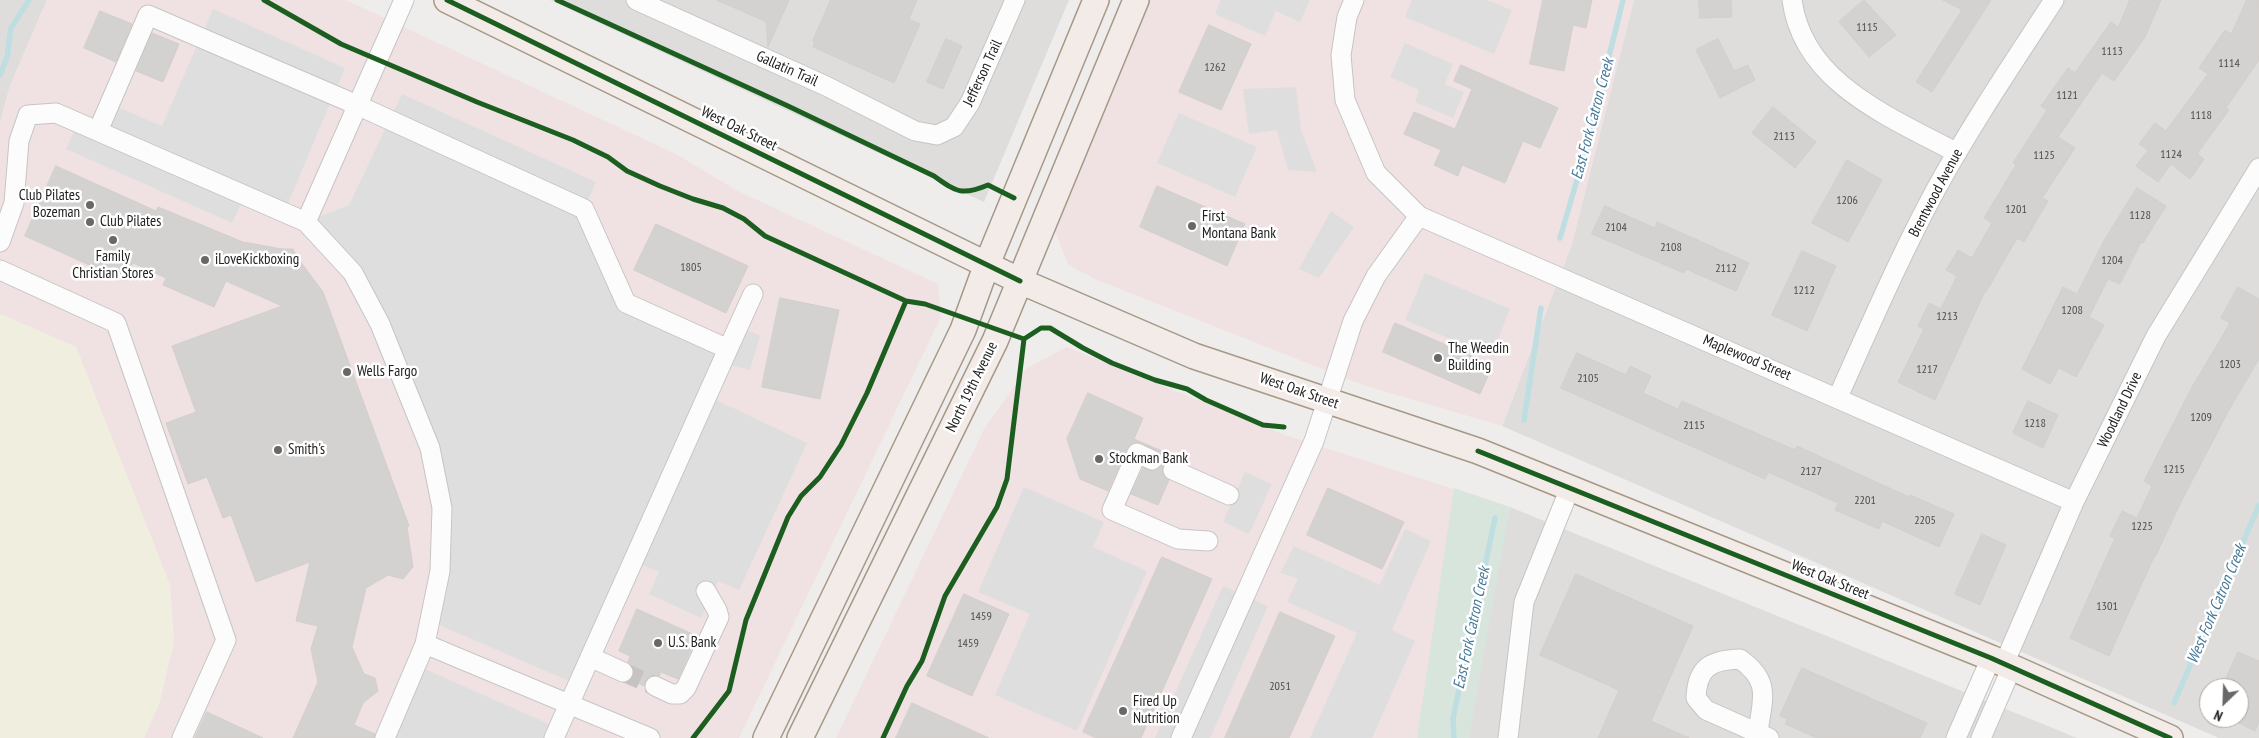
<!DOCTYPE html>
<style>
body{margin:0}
#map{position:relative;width:2259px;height:738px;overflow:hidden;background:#efedeb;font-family:"PT Sans Narrow",sans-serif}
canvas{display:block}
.north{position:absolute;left:2199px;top:678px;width:50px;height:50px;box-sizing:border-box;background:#fff;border:1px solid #a6a6a6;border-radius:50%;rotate:204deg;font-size:14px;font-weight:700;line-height:20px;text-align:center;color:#212121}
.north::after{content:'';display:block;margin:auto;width:18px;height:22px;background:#696868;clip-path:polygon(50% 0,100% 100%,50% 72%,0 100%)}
</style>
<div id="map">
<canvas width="2259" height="738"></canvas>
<div class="north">N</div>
</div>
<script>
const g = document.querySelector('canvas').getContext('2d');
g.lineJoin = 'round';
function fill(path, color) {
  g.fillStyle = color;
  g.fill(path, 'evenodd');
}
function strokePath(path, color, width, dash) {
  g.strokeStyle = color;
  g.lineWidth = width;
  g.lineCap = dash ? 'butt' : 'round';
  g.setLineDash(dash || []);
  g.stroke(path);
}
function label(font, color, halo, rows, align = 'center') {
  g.font = font + ' "PT Sans Narrow",sans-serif';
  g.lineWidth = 5;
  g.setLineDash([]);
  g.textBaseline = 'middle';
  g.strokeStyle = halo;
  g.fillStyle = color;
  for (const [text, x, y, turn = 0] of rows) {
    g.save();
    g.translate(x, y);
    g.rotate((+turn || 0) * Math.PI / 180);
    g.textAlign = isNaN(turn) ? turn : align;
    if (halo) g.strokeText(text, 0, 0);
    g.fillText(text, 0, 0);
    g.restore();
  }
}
fill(new Path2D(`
 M0,0H47L10,86L0,123Z
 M550,0H1069L984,202Z
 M1634,0H2259V738H2219L1502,426L1571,247ZM2209,688H2239V718H2209Z
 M1510,507L2077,738H1467L1487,609Z`), '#dedddc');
fill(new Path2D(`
 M47,0H346L676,154L738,191L938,284L941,317L739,738H144L159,704L174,642L170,585L76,347L0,314V123L10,86Z
 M1148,0H1634L1571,247L1502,426L1363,385L1097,280L1068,265L1054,228Z
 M1067,347L1282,434L1510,507L1487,609L1467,738H836L984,429L1027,368Z`), '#f0e2e2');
fill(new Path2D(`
 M0,314L76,347L170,585L174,642L159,704L144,738H0Z`), '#efeedf');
fill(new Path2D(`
 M1454,488L1510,507L1469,738H1417Z`), '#d8e5dc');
fill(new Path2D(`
 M1221,0H1310L1300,22L1276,11L1265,36L1215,14Z
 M1412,0H1487L1512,10L1494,54L1405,17Z
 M213,9L345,68L284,213L245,196L232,223L66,149L78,123L98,131L110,104L162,126Z
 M1405,43L1453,64L1445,84L1464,92L1453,118L1415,102L1419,90L1390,77Z
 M1296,87L1301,130L1317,172L1288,170L1277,130L1249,134L1243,89Z
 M402,94L596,182L584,209L626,303L728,349L739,326L760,336L750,370L722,363L708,396L807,443L739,590L718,581L701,618L649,594L659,572L633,561L578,685L430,621L442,508L380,325L306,222L349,205Z
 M1179,113L1257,147L1235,197L1157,163Z
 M1331,211L1354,227L1319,278L1299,269Z
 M1425,273L1510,309L1491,356L1405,320Z
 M1245,472L1272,484L1249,534L1223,522Z
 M1024,487L1104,522L1093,547L1147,571L1077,731L995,695L1030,614L978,592Z
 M1405,529L1431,541L1392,630L1415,641L1372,738H1310L1357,633L1287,602L1298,578L1280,573L1294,546L1380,585Z
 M1223,586L1268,606L1210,738H1155Z
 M416,665L558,728L554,738H385Z`), '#dfdede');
strokePath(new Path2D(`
 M0,75L7,57L11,28L29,0
 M1560,238L1586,149L1623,0
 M1524,420L1541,308
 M2174,703L2259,505
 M1454,738L1453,718L1495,518`), '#bfdee1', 5.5);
const building = new Path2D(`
 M717,0H789L768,47L766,22Z
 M831,0H917L909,19L920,24L894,83L813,47L815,42L813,41Z
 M1543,0H1592L1586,28L1573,25L1564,71L1530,64Z
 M1699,0H1731L1732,17L1700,18Z
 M1864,0L1896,35L1869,57L1839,22Z
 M1943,0H1991L1932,92L1916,82L1962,10Z
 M2130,0H2161L2145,37L2114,81L2102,73L2058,137L2075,148L2042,198L2048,201L2024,242L2017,238L1986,292L1985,291L1935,400L1898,382L1924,329L1918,326L1929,303L1941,309L1957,276L1946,270L1958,250L1972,258L1992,223L1984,218L2016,165L2013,163L2047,110L2041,106L2068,68L2075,73L2111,22L2118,27Z
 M2247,0H2259V60L2226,108L2229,110L2197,154L2204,159L2190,179L2171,164L2158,182L2136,166L2148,150L2139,144L2155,123L2166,131L2208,74L2199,68L2225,30L2231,34Z
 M100,11L132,24L116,62L84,48Z
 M1209,25L1251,44L1221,110L1179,92Z
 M152,33L179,44L163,82L136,71Z
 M946,39L962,46L943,89L927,82Z
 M1718,39L1734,71L1748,65L1755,80L1720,98L1696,50Z
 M1461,65L1558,108L1540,148L1523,141L1505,183L1462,165L1458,176L1434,165L1441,150L1404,134L1414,112L1455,129L1472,89L1454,81Z
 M1773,107L1816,142L1795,168L1752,133Z
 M1847,160L1882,180L1848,242L1812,223Z
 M56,166L156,211L158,207L243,242L282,249H293L297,257L323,292L409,526L407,527L413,567L403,579L388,575L366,588L352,647L364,674L375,678L378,691L363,703L354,725L375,734L374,738H293L318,682L311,649L318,626L296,621L310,562L256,582L231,515L223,518L207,477L188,484L166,423L196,412L172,346L282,306L226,281L214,307L163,285L166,278L133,263L125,281L25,236Z
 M1157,186L1245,224L1227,266L1140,227Z
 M2137,188L2166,206L2143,243L2141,242L2120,284L2108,279L2089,317L2104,325L2076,377L2059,368L2050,384L2022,369L2063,287L2077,294L2105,239Z
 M1605,206L1655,228L1657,222L1749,263L1736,291L1686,269L1684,273L1592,234Z
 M656,224L748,266L726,313L634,270Z
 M1802,251L1836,266L1807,331L1772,315Z
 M2238,287L2259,299V359L2230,408L2182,500L2155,557H2154L2109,656L2070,638L2115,538L2110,536L2122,511L2137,518L2152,486L2144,481L2191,389L2230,323L2221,318Z
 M780,298L839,310L820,399L762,387Z
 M1395,323L1493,365L1480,394L1383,352Z
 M1577,353L1626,375L1630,366L1651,376L1643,393L1678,409L1682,401L1795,450L1797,446L1909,497L1910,495L1954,514L1939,547L1882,521L1879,529L1835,510L1838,503L1768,472L1765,479L1561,388Z
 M1088,393L1143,418L1134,439L1178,458L1167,461L1163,466L1164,476L1169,480L1158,505L1131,494L1143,468L1153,471L1162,464L1161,453L1142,443L1135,442L1127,448L1108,491L1080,479L1067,439Z
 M2028,401L2058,415L2043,448L2013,433Z
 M1328,488L1404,522L1382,569L1307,535Z
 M1982,534L2006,545L1980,605L1955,594Z
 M1162,557L1212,579L1141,738H1096L1083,732Z
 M1576,574L1693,626L1651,721L1689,738H1598L1619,690L1540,655Z
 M964,594L1009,614L972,696L927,676Z
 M637,609L697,636L678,679L661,672L659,676L648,677L644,686L631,680L634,671L632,666L628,662L630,656L619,651Z
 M1280,612L1335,636L1289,738H1225Z
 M2238,652L2259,661V722L2255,731L2239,723V688H2222Z
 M1802,668L1927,723L1920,738H1817L1785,724L1787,719L1780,716Z
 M912,703L989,738H896Z
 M207,712L263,738H195Z`);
fill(building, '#d4d2d0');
strokePath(building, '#d2cfcc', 1);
strokePath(new Path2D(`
 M623,672L655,686`), '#c6c4c3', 19, [19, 9]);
const minor = new Path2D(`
 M636,0L826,86L915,131L937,135L954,127L970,103L1015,0
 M1792,0C1803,84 1891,117 1957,153
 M98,131L148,15L357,105L584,209L626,303L728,349L554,738
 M1419,216L2074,502
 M306,222L404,0
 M0,242L14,203L19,141L28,115L56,113L306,222L353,273L380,324L430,448L442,508L440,571L425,644L385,738
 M0,270L116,323L226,640L182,738
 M728,349L753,294
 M1838,397C1869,328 1899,258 1935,191C1971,125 2013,63 2054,0
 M1152,460L1137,453L1112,510L1178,539L1208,541
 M1173,470L1229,495
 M425,644L650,738
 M590,657L623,672
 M2004,664L2074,502L2156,336L2259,168
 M655,686L672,694H680L686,688L719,617L717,610L706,591
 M1758,733C1762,699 1772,682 1740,659C1711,660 1697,667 1696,698L1706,710L1769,738
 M1181,738L1314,441L1353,321L1376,276L1419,216L1376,173L1345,100L1341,55L1347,17L1354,0
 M1508,738L1524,602L1570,488
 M1956,738L1991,658
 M1981,738L2012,667`);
const major = new Path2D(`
 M447,0L1020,281L1194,356L1478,451L1991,658L2170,738
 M766,738L963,330L987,264L1096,0
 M800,738L995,341L1136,0`);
strokePath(minor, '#c6c5c4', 21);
strokePath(major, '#a69887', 28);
strokePath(minor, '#fdfcfc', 19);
strokePath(major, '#f2ebe7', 25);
strokePath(new Path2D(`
 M264,0L341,44L477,102L573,140L608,157L627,171L660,186L693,199L723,208L744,219L765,236L906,301L925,304L1024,339L1041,328H1050L1083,348L1112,363L1155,380L1187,389L1206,400L1263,425L1284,427
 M447,0L1020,281
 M557,0L788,106L934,176C956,192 962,196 988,185L1014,198
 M1478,451L1991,658L2170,738
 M693,738L729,691L746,620L788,517L801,496L820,477L841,445L867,393L906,301
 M883,738L907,686L922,661L945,596L997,507L1007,479L1024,339`), '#1b5e20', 5);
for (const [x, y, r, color] of [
 [90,205,5,"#696868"],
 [90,222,5,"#696868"],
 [1192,226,5,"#696868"],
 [113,240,5,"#696868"],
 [205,260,5,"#696868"],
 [1438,358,5,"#696868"],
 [347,372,5,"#696868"],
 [278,450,5,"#696868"],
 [1099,459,5,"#696868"],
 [658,643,5,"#696868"],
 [1123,711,5,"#696868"]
]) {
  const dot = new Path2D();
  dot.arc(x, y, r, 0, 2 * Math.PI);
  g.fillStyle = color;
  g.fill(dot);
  strokePath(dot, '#fff', 2);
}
label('12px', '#4e4d4d', null, [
 ["1115",1867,28],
 ["1113",2112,52],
 ["1114",2229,64],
 ["1262",1215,68],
 ["1121",2067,96],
 ["1118",2201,116],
 ["2113",1784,137],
 ["1124",2171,155],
 ["1125",2044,156],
 ["1206",1847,201],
 ["1201",2016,210],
 ["1128",2140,216],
 ["2104",1616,228],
 ["2108",1671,248],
 ["1204",2112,261],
 ["1805",691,268],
 ["2112",1726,269],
 ["1212",1804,291],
 ["1208",2072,311],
 ["1213",1947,317],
 ["1203",2230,365],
 ["1217",1927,370],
 ["2105",1588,379],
 ["1209",2201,418],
 ["1218",2035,424],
 ["2115",1694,426],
 ["1215",2174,470],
 ["2127",1811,472],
 ["2201",1865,501],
 ["2205",1925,521],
 ["1225",2142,527],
 ["1301",2107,607],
 ["1459",981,617],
 ["1459",968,644],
 ["2051",1280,687]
]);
label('15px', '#212121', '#fff', [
 ["Gallatin Trail",787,69,24],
 ["Jefferson Trail",983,73,-65],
 ["West Oak Street",739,129,26],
 ["Brentwood Avenue",1936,193,-62],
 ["Maplewood Street",1747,358,23],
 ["North 19th Avenue",972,387,-64],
 ["West Oak Street",1299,391,19],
 ["Woodland Drive",2120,410,-64],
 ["West Oak Street",1830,580,22]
]);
label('15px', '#212121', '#fff', [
 ["Club Pilates",80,196,"right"],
 ["Bozeman",80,213,"right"],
 ["First",1202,217],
 ["Montana Bank",1202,234],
 ["Club Pilates",100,222],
 ["Family",113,257,"center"],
 ["Christian Stores",113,274,"center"],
 ["iLoveKickboxing",215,260],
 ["The Weedin",1448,349],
 ["Building",1448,366],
 ["Wells Fargo",357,372],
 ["Smith's",288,450],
 ["Stockman Bank",1109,459],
 ["U.S. Bank",668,643],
 ["Fired Up",1133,702],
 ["Nutrition",1133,719]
], 'left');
label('italic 16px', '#467998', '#fff', [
 ["East Fork Catron Creek",1593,119,-75],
 ["West Fork Catron Creek",2217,604,-67],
 ["East Fork Catron Creek",1472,628,-78]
]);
</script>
